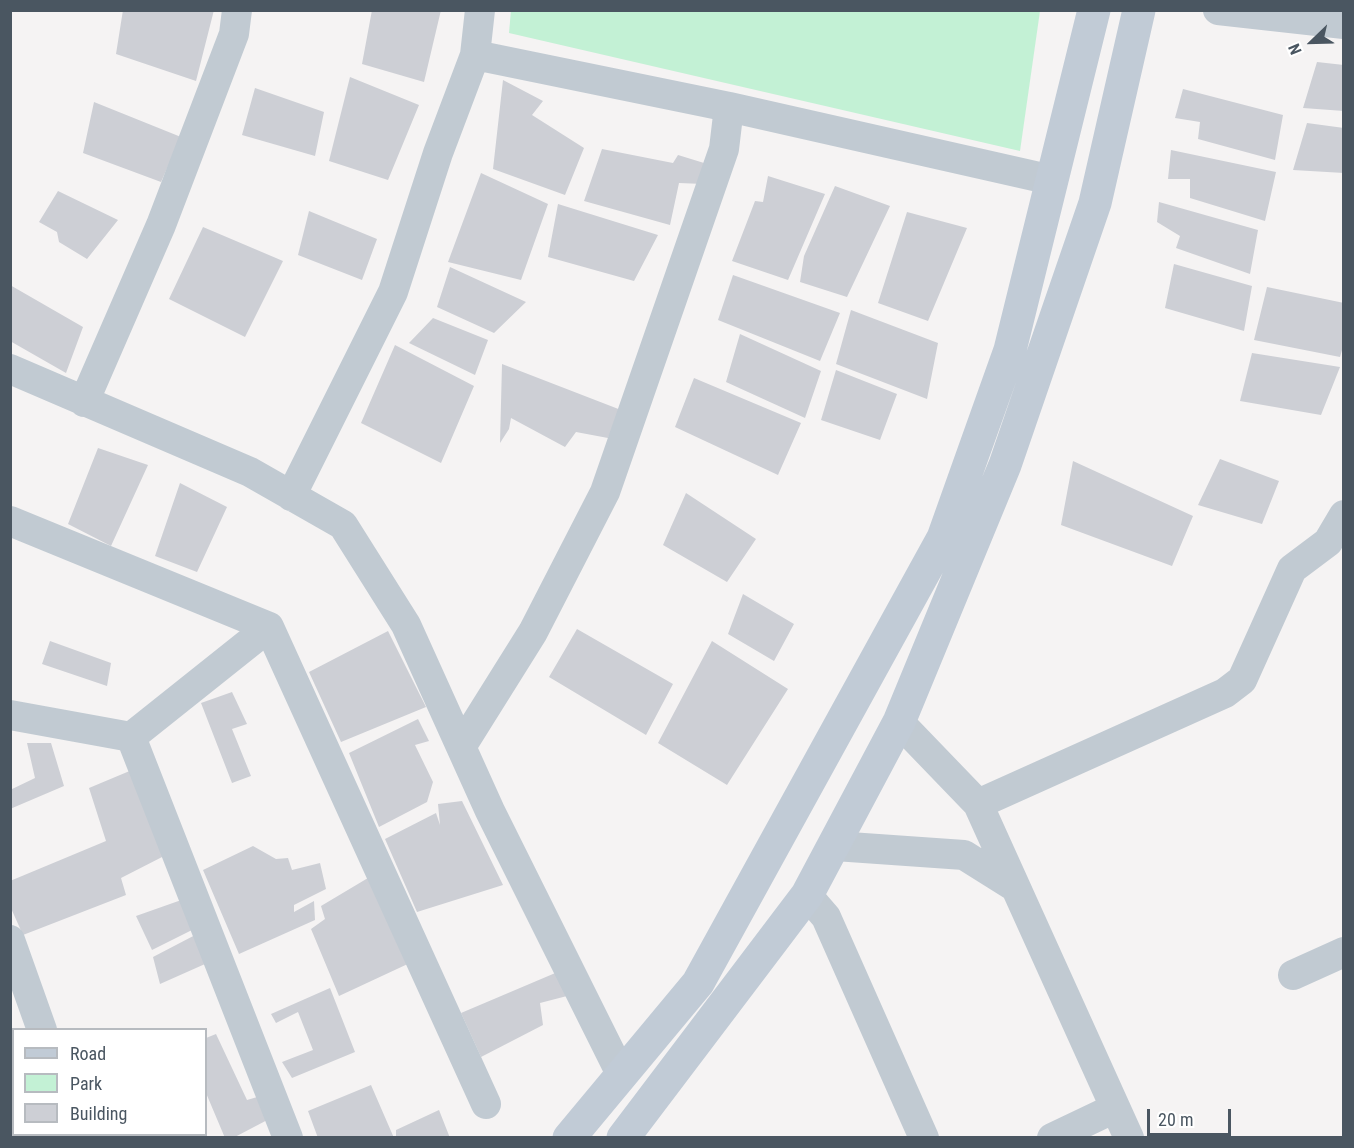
<!DOCTYPE html>
<style>
body{margin:0}
#map{position:relative;width:1354px;height:1148px;overflow:hidden;background:#f5f3f3;font-family:"Roboto Condensed",sans-serif}
canvas{display:block}
.frame{position:absolute;inset:0;border:12px solid #4a5661;pointer-events:none}
.legend{position:absolute;left:12px;top:1028px;width:195px;height:108px;box-sizing:border-box;background:#fff;border:2px solid #b7bbc0;margin:0;padding:8px 10px;list-style:none;font-size:18px;color:#4a5661}
.legend li{display:flex;align-items:center;gap:12px;height:30px}
.legend b{width:30px;border:2px solid #b7bbc0}
.north{position:absolute;left:1282px;top:12px;width:60px;height:60px;-webkit-text-stroke:4px #fff;paint-order:stroke;rotate:247deg;font-size:16px;font-weight:700;line-height:24px;text-align:center;color:#4a5661}
.north::after{content:'';display:block;margin:auto;width:21px;height:27px;background:#4a5661;clip-path:polygon(50% 0,100% 100%,50% 72%,0 100%)}
.scale{position:absolute;left:1147px;top:1109px;width:84px;height:27px;box-sizing:border-box;border:3px solid #4a5661;border-top:0;padding-left:8px;font-size:18px;line-height:21px;white-space:nowrap;color:#4a5661;-webkit-text-stroke:4px #fff;paint-order:stroke}
</style>
<div id="map">
<canvas width="1354" height="1148"></canvas>
<div class="frame"></div>
<ul class="legend">
<li><b style="height:8px;background:#c1cbd6"></b>Road</li>
<li><b style="height:16px;background:#c3f1d5"></b>Park</li>
<li><b style="height:16px;background:#cdcfd5"></b>Building</li>
</ul>
<div class="north">N</div>
<div class="scale">20 m</div>
</div>
<script>
const g = document.querySelector('canvas').getContext('2d');
g.lineJoin = 'round';
function fill(path, color) {
  g.fillStyle = color;
  g.fill(path, 'evenodd');
}
function strokePath(path, color, width, dash) {
  g.strokeStyle = color;
  g.lineWidth = width;
  g.lineCap = dash ? 'butt' : 'round';
  g.setLineDash(dash || []);
  g.stroke(path);
}
fill(new Path2D(`
 M511,10H1040V11L1020,151L509,33Z`), '#c3f1d5');
fill(new Path2D(`
 M123,10H214L196,81L116,54Z
 M372,10H441L424,82L362,64Z
 M1317,62L1344,65V111L1303,108Z
 M350,77L419,105L388,180L329,161Z
 M503,80L543,101L532,115L584,148L565,195L493,169Z
 M255,88L324,112L315,156L242,135Z
 M1183,89L1283,115L1275,160L1198,139L1200,122L1175,118Z
 M94,102L181,137L161,182L83,153Z
 M1307,123L1344,128V173L1293,170Z
 M602,149L673,163L678,155L704,163L703,184L679,183L670,225L584,201Z
 M1171,150L1276,172L1265,221L1190,198V179H1168Z
 M481,173L548,204L521,280L448,262Z
 M768,176L825,194L788,280L732,261L755,201L763,202Z
 M835,186L890,206L847,297L800,282L804,256Z
 M58,191L118,220L87,259L59,242L57,232L39,222Z
 M1159,202L1258,230L1250,274L1176,248L1180,236L1157,222Z
 M558,204L658,235L634,281L548,257Z
 M309,211L377,239L362,280L298,255Z
 M907,212L967,228L928,321L878,303Z
 M203,227L283,261L245,337L169,299Z
 M1174,264L1252,286L1244,331L1165,308Z
 M450,267L526,302L494,333L437,307Z
 M733,275L840,313L820,361L718,320Z
 M10,285L83,327L66,373L10,341Z
 M1267,287L1344,303V343L1340,357L1254,340Z
 M851,310L938,343L927,399L836,364Z
 M433,318L488,340L475,375L409,343Z
 M740,334L821,371L805,418L726,382Z
 M395,345L474,386L441,463L361,423Z
 M1252,353L1340,367L1321,415L1240,401Z
 M502,364L621,410L608,438L576,432L565,447L511,418L509,429L500,443Z
 M836,370L897,394L880,440L821,420Z
 M694,378L801,423L778,475L675,427Z
 M98,448L148,465L111,546L68,524Z
 M1220,459L1279,481L1262,524L1198,505Z
 M1073,461L1193,516L1172,566L1061,525Z
 M180,483L227,507L197,572L155,556Z
 M686,493L756,539L727,582L663,545Z
 M743,594L794,624L774,661L728,634Z
 M577,629L673,684L646,735L549,677Z
 M388,631L426,707L341,742L309,672Z
 M50,641L111,663L107,686L42,664Z
 M712,641L788,689L727,785L658,743Z
 M232,692L247,724L232,729L251,776L232,783L201,703Z
 M418,719L429,741L415,745L433,782L427,802L379,827L349,753Z
 M27,743H51L64,786L10,809V790L35,778Z
 M132,770L166,855L121,878L126,895L23,935L10,906V881L106,841L89,788Z
 M462,801L503,885L417,912L385,839L436,813L440,825L438,804Z
 M253,846L276,859L288,858L292,870L320,863L326,889L294,905V912L314,901L315,920L239,954L203,870Z
 M373,875L412,962L339,996L311,929L325,919L321,906Z
 M187,898L198,927L152,950L136,916Z
 M199,933L214,960L160,984L153,957Z
 M560,971L567,996L540,1003L543,1025L481,1057L461,1013Z
 M330,988L355,1052L292,1078L282,1062L313,1050L298,1012L276,1023L271,1014Z
 M216,1034L247,1100L264,1095L273,1117L233,1138H225L206,1093V1038Z
 M371,1085L394,1138H318L308,1111Z
 M439,1110L450,1138H396V1130Z`), '#cdcfd5');
strokePath(new Path2D(`
 M480,10L475,55L729,107
 M1218,10L1344,24
 M10,369L250,472L343,525L406,625L490,811L622,1076
 M84,402L161,225L234,34L237,10
 M291,496L393,292L438,153L475,55
 M10,521L269,627L486,1104
 M10,715L131,737L269,627
 M899,722L978,804L1129,1138
 M131,737L288,1138
 M461,747L533,632L605,492L724,149L729,107L1052,180
 M978,804L1225,693L1242,680L1292,569L1328,542L1344,515
 M835,846L964,855L1015,887
 M807,895L826,917L924,1138
 M10,940L42,1030
 M1293,975L1344,952
 M78,1134L79,1138
 M16,1138L23,1134
 M1052,1138L1115,1108`), '#c1cad2', 30);
strokePath(new Path2D(`
 M569,1138L698,983L943,538L1010,350L1094,10
 M623,1138L807,895L899,722L1005,465L1095,203L1139,10`), '#c1cbd6', 33);
</script>
